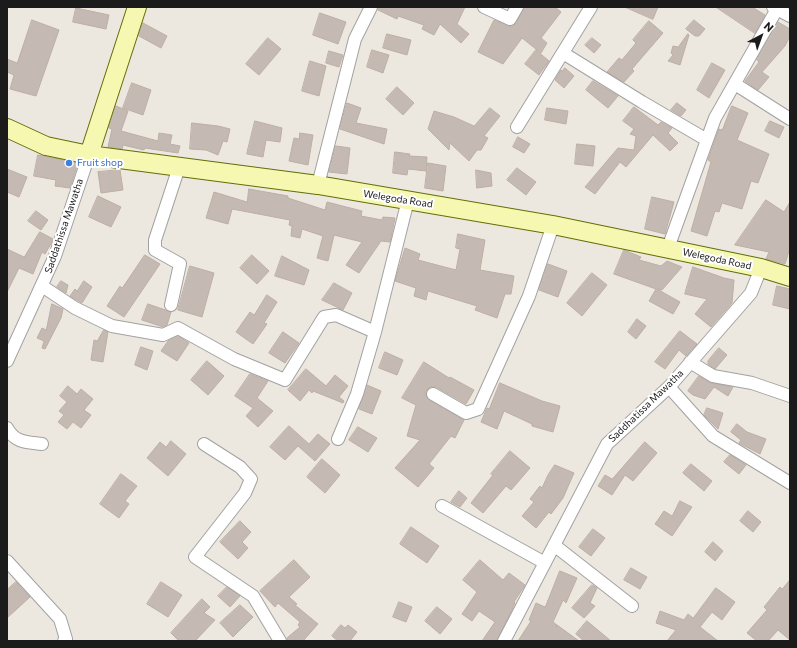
<!DOCTYPE html>
<style>
body{margin:0}
#map{position:relative;width:797px;height:648px;overflow:hidden;background:#ece8e0;font-family:Commissioner,sans-serif}
canvas{display:block}
.frame{position:absolute;inset:0;border:8px solid #1b1b1b;pointer-events:none}
.north{position:absolute;left:741px;top:16px;width:40px;height:40px;-webkit-text-stroke:3px #fff;paint-order:stroke;rotate:41deg;font-size:11px;font-weight:700;line-height:16px;text-align:center;color:#1b1b1b}
.north::after{content:'';display:block;margin:auto;width:14px;height:18px;background:#1b1b1b;clip-path:polygon(50% 0,100% 100%,50% 72%,0 100%)}
</style>
<div id="map">
<canvas width="797" height="648"></canvas>
<div class="frame"></div>
<div class="north">N</div>
</div>
<script>
const g = document.querySelector('canvas').getContext('2d');
g.lineJoin = 'round';
function fill(path, color) {
  g.fillStyle = color;
  g.fill(path, 'evenodd');
}
function strokePath(path, color, width, dash) {
  g.strokeStyle = color;
  g.lineWidth = width;
  g.lineCap = dash ? 'butt' : 'round';
  g.setLineDash(dash || []);
  g.stroke(path);
}
function label(font, color, halo, rows, align = 'center') {
  g.font = font + ' Commissioner,sans-serif';
  g.lineWidth = 4;
  g.setLineDash([]);
  g.textBaseline = 'middle';
  g.strokeStyle = halo;
  g.fillStyle = color;
  for (const [text, x, y, turn = 0] of rows) {
    g.save();
    g.translate(x, y);
    g.rotate((+turn || 0) * Math.PI / 180);
    g.textAlign = isNaN(turn) ? turn : align;
    if (halo) g.strokeText(text, 0, 0);
    g.fillText(text, 0, 0);
    g.restore();
  }
}
const building = new Path2D(`
 M378,7H465L457,24L469,34L461,43L440,24L434,35L422,29L424,25L398,16L397,19L378,10Z
 M525,7H555L561,12L541,38L547,43L541,53L522,38L503,64L478,52L494,20L512,27L516,23Z
 M625,7H658L653,19Z
 M716,7H752L765,15L755,33Z
 M76,8L109,15L106,29L73,22Z
 M320,13L346,22L338,44L313,35Z
 M32,20L59,30L36,96L10,89L14,75L7,72V59L17,63Z
 M694,20L705,29L699,36H695L686,29Z
 M649,21L663,33L632,69L634,71L624,82L607,72L619,58L622,60L636,43L633,40Z
 M778,22L790,29V36L785,46L762,72L769,77L758,90L745,81L759,62L757,60Z
 M143,23L167,36L161,48L139,36Z
 M387,34L411,40L407,55L383,48Z
 M688,34L689,35L680,65L668,61L673,55L671,53L673,46L678,47Z
 M268,38L281,49L259,75L246,64Z
 M592,38L601,45L594,53L585,45Z
 M372,50L389,55L383,73L367,67Z
 M536,50L549,61L539,75L525,64Z
 M329,51L343,55L339,67L326,63Z
 M310,61L326,66L319,96L302,91Z
 M712,63L725,70L709,98L697,90Z
 M565,68L574,76L564,88L555,80L561,70L562,71Z
 M593,81L618,96L608,108L586,90Z
 M132,83L151,90L143,115L123,108Z
 M397,87L414,103L403,115L386,99Z
 M347,103L361,108L356,123L387,129L384,144L340,129Z
 M677,103L686,110L681,116L671,110Z
 M116,106L128,111L121,131L158,141L159,133L172,135L170,144L180,146L178,153L145,148L144,150L123,145L122,149L108,147L112,129L109,128Z
 M732,106L748,113L737,140L769,154L758,183L751,181L742,209L722,203L719,212L715,211L707,236L691,231L711,162L708,160L719,129L722,130Z
 M634,107L658,125L661,122L672,128L668,133L678,143L670,151L653,135L626,167L620,162L595,194L585,187L618,148L634,150L636,136L630,134L634,129L623,121Z
 M490,108L500,116L484,136L488,138L481,150H477L469,161L450,143L449,150L428,129L434,111L454,117L474,126Z
 M547,108L568,111L566,124L545,120Z
 M255,121L282,128L280,142L266,140L263,157L247,154Z
 M770,121L784,127L779,138L765,131Z
 M192,123L218,126L230,129L227,142L223,141L218,155L206,150L190,149Z
 M300,133L313,135L308,165L289,161L294,138L299,139Z
 M518,137L530,144L524,153L513,147Z
 M577,144L595,146L593,166L575,164Z
 M336,146L350,148L347,174L329,172Z
 M395,152L410,154L409,156L427,157L426,171L408,169L407,175L393,173Z
 M38,155L78,163L70,188L55,186L56,180L34,176Z
 M428,163L446,166L443,191L425,188Z
 M517,168L536,182L526,195L507,180Z
 M7,169L27,177L19,197L7,192Z
 M120,170L123,190L101,193L98,172Z
 M476,170L491,173L492,186L477,188Z
 M249,189L288,196V198L325,210L327,202L362,211L361,216L382,220L383,217L395,218L390,242L381,241L359,273L346,265L362,242L334,235L328,261L317,258L323,236L302,229L300,238L291,236L292,226L289,225L290,220L232,209L228,224L206,218L214,192L247,202Z
 M98,196L121,207L111,227L89,217Z
 M652,197L674,202L665,234L645,229Z
 M766,200L784,212L790,202V248L785,264L766,259L769,252L735,245Z
 M36,211L48,220L41,230L28,221Z
 M40,232L53,239L52,242L45,254L42,252L33,274L19,268L7,292V249L24,257Z
 M458,234L485,240L480,270L514,276L511,294H505L497,318L475,310L477,306L428,291L426,300L414,296L416,288L395,281L405,248L420,254L418,260L456,270L460,249L456,248Z
 M624,250L641,257L639,260L661,266L667,261L682,267L662,290L657,289L680,302L673,314L649,301L656,289L614,274Z
 M145,255L160,264L124,317L107,306L120,286L122,288Z
 M252,255L269,271L257,284L240,268Z
 M282,256L309,270L304,285L275,276Z
 M548,264L567,271L558,297L539,290Z
 M190,266L214,273L202,317L178,310Z
 M693,267L724,278L734,280L732,303L711,327L695,314L707,299L685,294Z
 M592,273L607,285L582,316L567,303Z
 M61,281L68,285L66,293L57,287Z
 M84,281L92,287L82,303L70,296L75,289L77,291Z
 M334,283L352,293L343,310L322,300Z
 M777,286L790,289V309L773,305Z
 M267,295L277,302L264,323L267,324L253,344L236,332L250,312L254,315Z
 M52,304L63,309L61,318L45,349L42,348L44,341L37,338L42,328L46,330Z
 M148,304L171,312L167,325L163,327L142,320Z
 M637,319L646,326L636,339L628,332Z
 M104,330L108,332L103,362L91,360L94,340L97,341Z
 M680,331L697,344L686,356L679,350L665,369L655,362Z
 M283,332L299,343L285,363L269,353Z
 M178,336L189,343L177,361L161,351L168,341Z
 M141,347L153,351L147,370L135,365Z
 M719,348L727,355L715,369L708,364V361Z
 M385,352L403,360L397,375L379,368Z
 M207,361L224,376L208,395L191,380Z
 M424,362L449,378L450,377L474,390L466,404L436,387H430L426,391V394L429,400L464,420L455,438L451,436L429,464L434,468L418,487L395,468L420,440L407,436L416,405L402,398Z
 M306,369L326,386L335,375L348,386L339,397L344,401L343,403L313,391L312,393L309,390L300,401L288,390Z
 M250,374L268,381L257,398L273,411L258,427L246,416L253,408L235,396Z
 M699,376L711,383L733,387L728,396L714,387L705,399L693,395L688,391Z
 M500,383L542,401L560,406L553,432L532,426V424L504,411L497,429L481,422L487,408L489,409Z
 M367,385L381,391L372,414L359,409Z
 M68,386L77,394L81,389L93,399L84,410L91,415L81,428L73,422L67,429L58,422L64,415L59,411L67,402L60,396Z
 M707,408L723,413L718,429L704,415Z
 M737,424L747,432L766,439L760,454L739,443L741,440L731,432Z
 M289,426L309,444L318,434L330,444L315,461L298,446L285,460L270,447Z
 M358,427L377,438L368,452L349,440Z
 M171,441L186,454L168,476L147,458L160,442L166,447Z
 M645,442L657,453L633,481L625,475L612,495L598,486L605,475L612,479Z
 M510,451L530,468L511,490L506,486L483,513L471,503L493,475L491,474Z
 M730,455L746,465L739,474L724,462Z
 M322,459L340,475L325,493L307,477Z
 M691,464L712,481L704,491L683,473Z
 M555,465L574,473L563,498L551,514L549,512L536,528L522,516L534,502L530,499L540,486L542,488L548,475Z
 M121,474L137,486L125,501L129,504L119,518L100,504Z
 M459,491L467,498L460,507L451,502Z
 M680,501L692,507L672,536L655,524L664,511L672,516Z
 M748,511L761,522L753,532L740,521Z
 M240,521L251,532L242,542L248,548L238,559L220,542Z
 M411,527L439,546L427,563L400,544Z
 M593,529L605,538L591,556L579,547Z
 M713,542L723,551L715,561L705,552Z
 M294,560L310,577L289,597L297,604L295,605L318,624L303,641H287V638L300,627L298,625L300,622L278,603L275,607L260,591Z
 M480,560L503,580L509,573L525,585L514,602L515,603L497,641H482L495,622L479,611L472,621L462,614L477,592L463,580Z
 M631,568L647,577L640,589L624,580Z
 M560,571L577,578L566,603L563,600L553,622L557,625L556,627L557,625L579,641H518L531,621L529,620L536,603L545,607Z
 M790,580V640L778,630L768,641H757L747,633L767,610L764,607L780,587L782,589Z
 M16,582L30,597L7,618V590Z
 M161,582L182,595L168,617L147,604Z
 M592,585L597,588L590,603L595,606L584,618L572,608Z
 M227,587L240,596L230,607L218,596Z
 M716,588L735,602L722,620L712,612L700,627L718,641H667L676,630L656,623L660,611L684,620L688,614L693,618Z
 M202,599L210,607L204,613L215,620L195,641H179L171,633Z
 M399,602L412,607L406,622L393,617Z
 M240,605L253,617L233,637L220,623Z
 M437,607L452,619L440,634L425,621Z
 M587,621L611,641H584L576,634Z
 M341,625L345,628L348,625L357,632L350,641H338L332,636Z`);
fill(building, '#c4bab3');
strokePath(building, '#beaea3', 1);
const street = new Path2D(`
 M484,7L510,19L517,7
 M773,7L790,16
 M563,53L642,102L707,140
 M735,84L790,119
 M517,127L591,7
 M318,185L355,39L371,7
 M668,248L715,118L777,9
 M42,286L75,308L112,326L163,335L178,328L234,359L285,380L324,317L336,315L375,332
 M171,305L180,264L155,250V240L179,167
 M7,361L55,256L89,155
 M690,362L713,376L752,383L790,396
 M669,387L713,436L790,483
 M433,394L466,413L478,409L529,296L553,225
 M7,428C15,443 27,442 42,444
 M338,439L357,394L375,332L408,200
 M204,444L240,467L251,479L245,493L195,557L253,596L280,641
 M442,506L545,563
 M554,545L632,606
 M7,561L60,619L66,639L64,641
 M504,641L607,444L669,387L751,293L761,268`);
const secondary = new Path2D(`
 M7,128L46,146L89,155L318,185L553,225L761,268L790,277
 M89,155L137,7`);
strokePath(street, '#a2a2a2', 14);
strokePath(secondary, '#646e05', 20);
strokePath(street, '#fff', 12);
strokePath(secondary, '#f6f8b2', 18);
for (const [x, y, r, color] of [
 [69,163,4,"#3f7fe0"]
]) {
  const dot = new Path2D();
  dot.arc(x, y, r, 0, 2 * Math.PI);
  g.fillStyle = color;
  g.fill(dot);
  strokePath(dot, '#fff', 1.5);
}
label('10px', '#366cbe', '#fff', [
 ["Fruit shop",77,163]
], 'left');
label('10px', '#1b1b1b', '#fff', [
 ["Welegoda Road",398,199,9],
 ["Saddathissa Mawatha",64,226,-71],
 ["Welegoda Road",717,259,12],
 ["Saddhatissa Mawatha",646,406,-44]
]);
</script>
